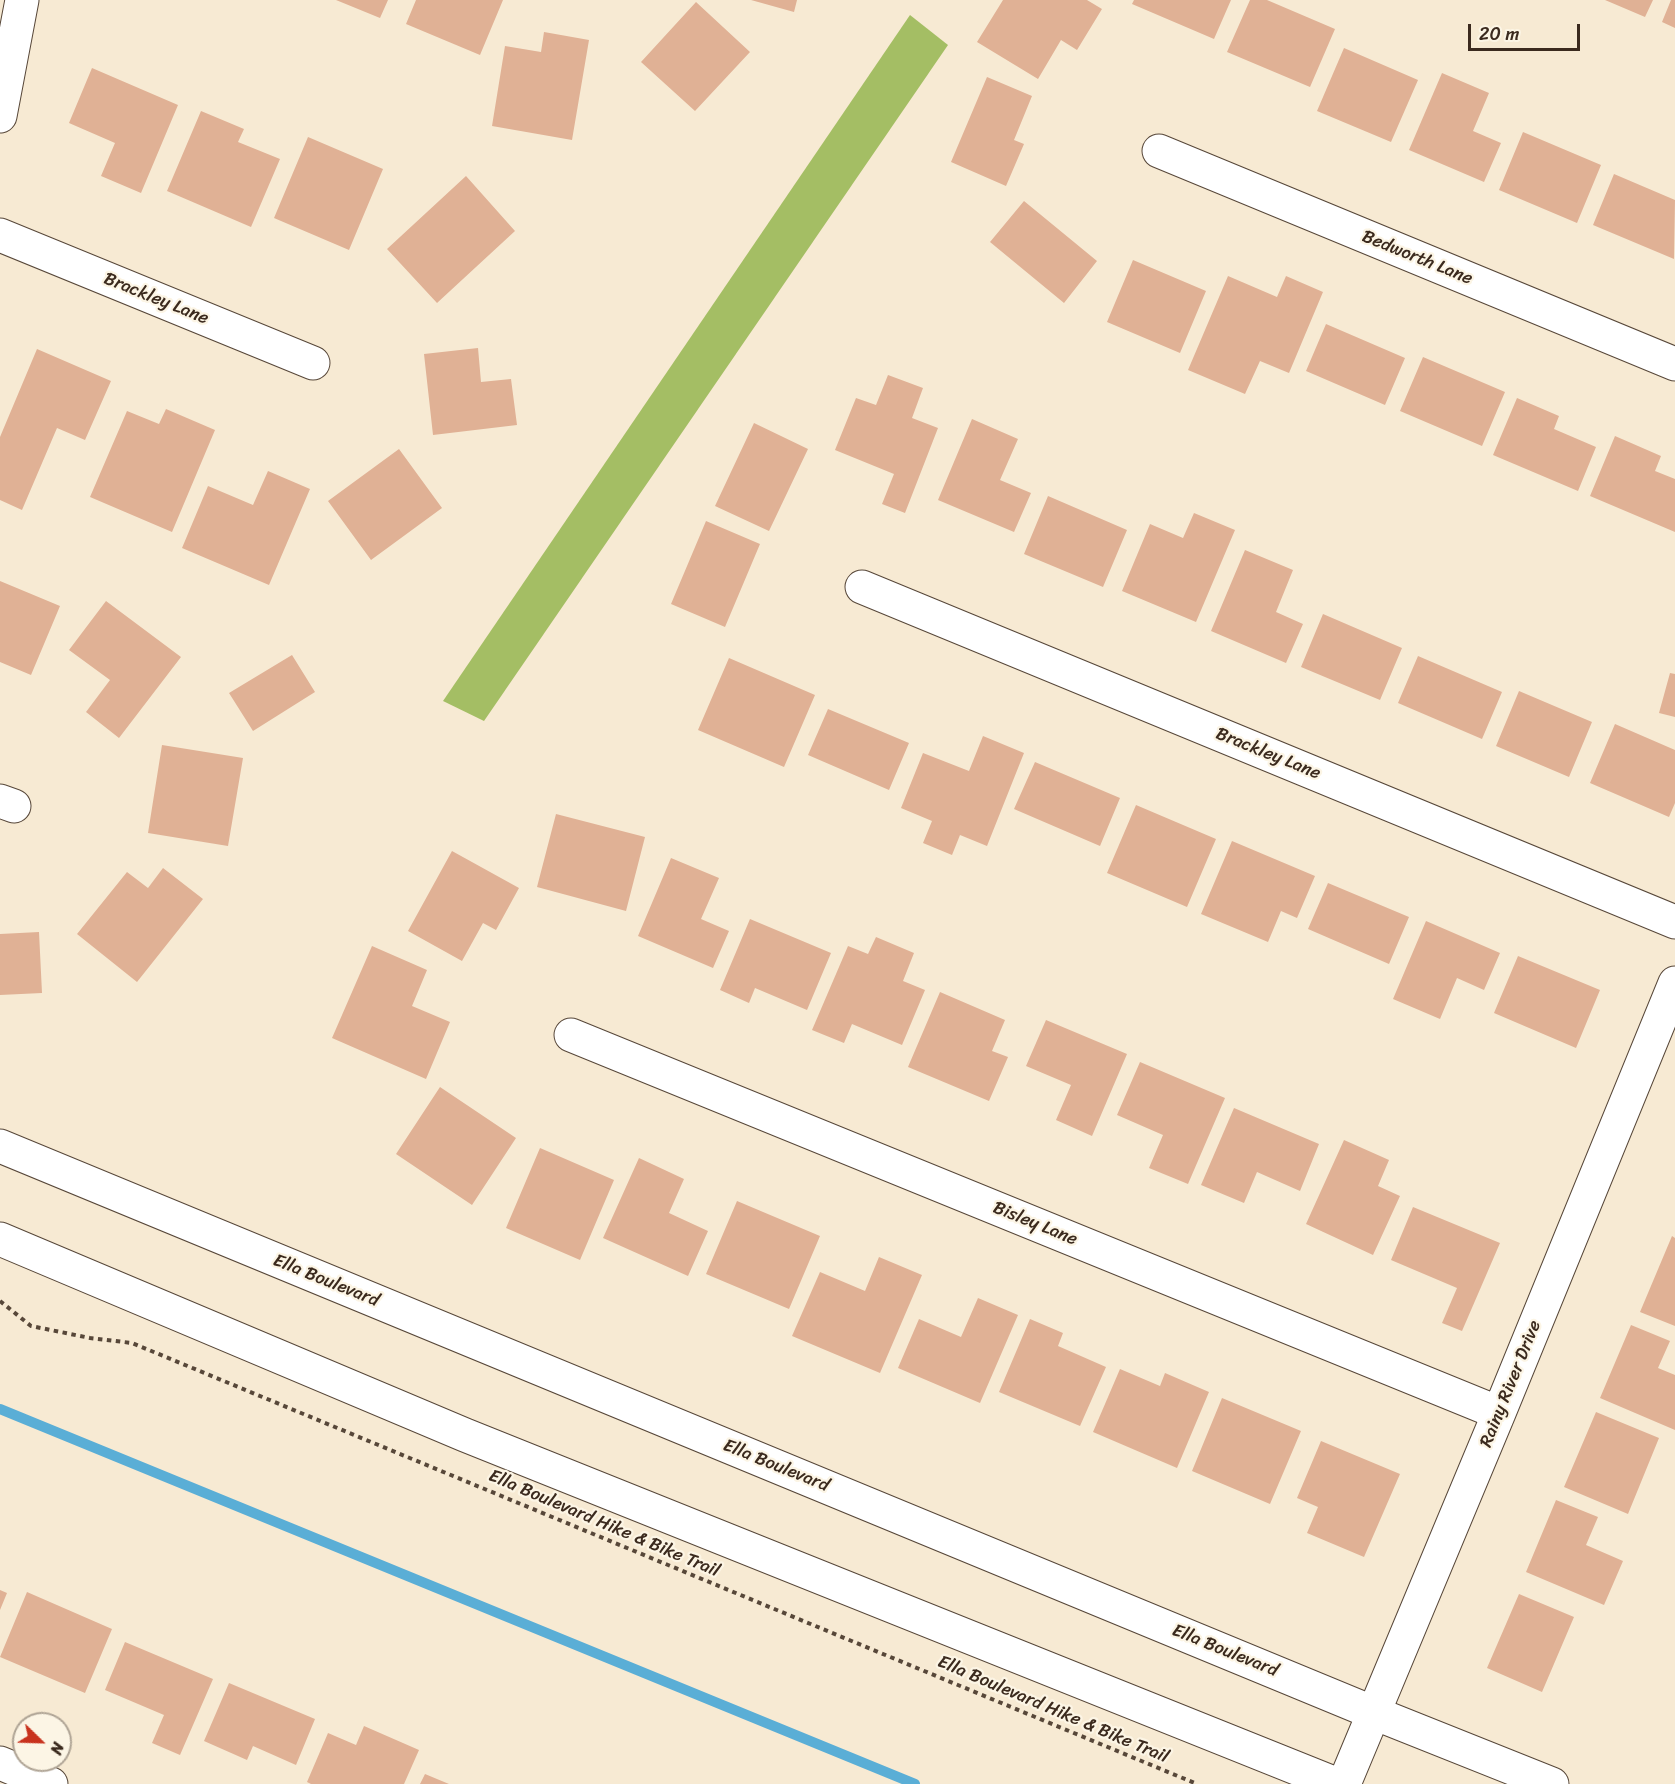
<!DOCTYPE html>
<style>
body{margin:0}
#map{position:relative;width:1675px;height:1784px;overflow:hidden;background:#f7ead3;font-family:Sriracha,sans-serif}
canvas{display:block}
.north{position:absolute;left:12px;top:1712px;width:60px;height:60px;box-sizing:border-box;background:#fcf5e5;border:2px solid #afa495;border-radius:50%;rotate:113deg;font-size:16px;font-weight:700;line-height:24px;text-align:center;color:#3b2a1e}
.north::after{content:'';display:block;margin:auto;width:21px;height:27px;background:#c8321e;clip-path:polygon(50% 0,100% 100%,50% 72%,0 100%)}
.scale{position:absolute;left:1468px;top:24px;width:112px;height:27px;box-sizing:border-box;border:3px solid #3b2a1e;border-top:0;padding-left:8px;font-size:18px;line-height:21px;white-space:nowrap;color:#3b2a1e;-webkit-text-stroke:4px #fcf5e5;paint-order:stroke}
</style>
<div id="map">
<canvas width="1675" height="1784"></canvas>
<div class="north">N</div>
<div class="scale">20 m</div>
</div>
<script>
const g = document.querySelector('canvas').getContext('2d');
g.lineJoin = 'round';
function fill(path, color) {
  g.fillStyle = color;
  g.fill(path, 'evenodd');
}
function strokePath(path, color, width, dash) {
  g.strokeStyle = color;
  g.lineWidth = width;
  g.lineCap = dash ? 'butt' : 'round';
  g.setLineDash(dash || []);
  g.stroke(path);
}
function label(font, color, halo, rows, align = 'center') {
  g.font = font + ' Sriracha,sans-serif';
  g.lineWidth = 4.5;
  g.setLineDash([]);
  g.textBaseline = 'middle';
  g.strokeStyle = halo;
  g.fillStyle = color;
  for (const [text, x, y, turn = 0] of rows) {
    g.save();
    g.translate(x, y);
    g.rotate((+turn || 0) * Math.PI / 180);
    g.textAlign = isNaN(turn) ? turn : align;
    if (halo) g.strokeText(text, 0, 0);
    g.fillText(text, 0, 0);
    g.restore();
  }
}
fill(new Path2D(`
 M910,15L948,45L484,721L443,701Z`), '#a4be64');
strokePath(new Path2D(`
 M0,1409L915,1784`), '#5aaed6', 10);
fill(new Path2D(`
 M336,0H388L380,18Z
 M416,0H503L480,55L406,24Z
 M751,0H797L794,12Z
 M1003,0H1087L1102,9L1077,50L1061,40L1038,79L977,42Z
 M1134,0H1231L1214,39L1132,4Z
 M1250,0H1267L1335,29L1310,87L1227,52Z
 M1605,0H1653L1645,17Z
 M1671,0H1675V28L1662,22Z
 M696,2L750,52L695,111L641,62Z
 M544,32L589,40L572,140L492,126L505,46L541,52Z
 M1344,48L1418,80L1391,142L1317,111Z
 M92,68L178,105L141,193L101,176L115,143L69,123Z
 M1442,73L1489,93L1473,131L1501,143L1484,182L1409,150Z
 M987,77L1032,96L1014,140L1024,144L1006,186L951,162Z
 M201,111L244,129L238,142L280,159L251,227L167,191Z
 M1523,132L1601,165L1577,223L1499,190Z
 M308,137L383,169L349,250L274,218Z
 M1614,174L1675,200L1674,259L1593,225Z
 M466,176L515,231L437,303L387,249Z
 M1024,201L1097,261L1064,303L990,242Z
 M1133,260L1206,291L1180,353L1107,322Z
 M1228,276L1277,297L1286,276L1323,292L1289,373L1260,361L1245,394L1188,370Z
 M1326,324L1405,358L1385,405L1306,371Z
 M478,348L481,382L511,379L517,425L433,435L424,354Z
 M37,349L111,381L85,440L57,428L22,510L0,500V437Z
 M1423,357L1505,392L1482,446L1400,411Z
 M888,375L923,388L912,418L938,428L905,513L882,504L894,474L835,450L856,398L876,405Z
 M1517,398L1559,416L1554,429L1596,447L1578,491L1493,455Z
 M166,409L215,430L172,532L90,497L127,411L159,424Z
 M972,419L1018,439L1000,480L1031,493L1014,532L938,500Z
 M754,423L808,449L769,531L715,506Z
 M1615,436L1661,456L1655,471L1675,479V532L1590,496Z
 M399,449L442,508L371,560L328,501Z
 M268,471L310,489L269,585L182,548L208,486L253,505Z
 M1048,496L1127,530L1103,587L1024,554Z
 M1194,513L1235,530L1196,622L1122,591L1150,524L1183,538Z
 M706,521L760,544L725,627L671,604Z
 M1245,550L1293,570L1276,612L1303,624L1286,663L1211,631Z
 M0,581L60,606L31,675L0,662Z
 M106,601L181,657L119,738L86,712L110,680L69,650Z
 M1323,614L1402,648L1380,700L1301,667Z
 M292,655L315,692L253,731L229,693Z
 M1418,656L1502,692L1482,739L1398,703Z
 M729,658L815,695L784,767L698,730Z
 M1670,673L1675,674V717L1659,713Z
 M1519,691L1592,722L1569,777L1496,746Z
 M828,709L909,743L889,790L808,755Z
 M1615,724L1675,750V803L1669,817L1590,783Z
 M983,736L1024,753L987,846L960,835L952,855L923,843L932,821L901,808L923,753L969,771Z
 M162,745L243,758L228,846L148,833Z
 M1035,762L1120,798L1100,846L1014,809Z
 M1136,805L1216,839L1187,907L1107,873Z
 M556,814L645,837L626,911L537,887Z
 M1232,841L1315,876L1297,918L1281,911L1268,942L1201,914Z
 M452,851L519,888L496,930L483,923L462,961L408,931Z
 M671,858L719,878L701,919L729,931L713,968L638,936Z
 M163,868L203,899L137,982L77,934L127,872L148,888Z
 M1328,883L1409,917L1389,964L1308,929Z
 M750,919L831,953L807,1010L755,988L749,1003L720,990Z
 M1426,921L1500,953L1484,990L1457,978L1440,1019L1393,999Z
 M39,932L42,993L0,995V934Z
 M876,937L914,953L903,981L925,990L902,1045L852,1024L844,1043L812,1030L848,946L868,954Z
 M372,946L427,970L412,1006L450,1022L426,1079L332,1038Z
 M1518,956L1600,990L1576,1048L1494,1013Z
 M940,992L1005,1020L992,1051L1008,1057L989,1101L908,1067Z
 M1046,1020L1127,1054L1092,1136L1056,1120L1071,1085L1026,1066Z
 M1140,1062L1225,1098L1188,1184L1149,1168L1163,1135L1117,1115Z
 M440,1087L516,1138L472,1205L396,1154Z
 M1234,1108L1319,1144L1300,1191L1257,1172L1244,1203L1201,1185Z
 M1344,1140L1389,1160L1378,1186L1400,1196L1373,1255L1306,1224Z
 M540,1148L614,1180L580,1260L506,1228Z
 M639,1158L684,1179L669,1213L708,1231L688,1276L603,1238Z
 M737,1201L820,1236L789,1309L706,1274Z
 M1413,1207L1500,1243L1462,1331L1442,1323L1457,1288L1391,1260Z
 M1672,1236L1675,1238V1326L1640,1312Z
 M879,1257L922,1275L880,1373L792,1336L820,1272L865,1291Z
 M978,1298L1018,1315L980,1403L898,1368L919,1319L961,1337Z
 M1030,1319L1063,1333L1058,1346L1106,1367L1080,1426L999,1392Z
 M1631,1325L1670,1341L1658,1368L1675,1375V1430L1600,1398Z
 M1120,1369L1160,1386L1165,1373L1209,1392L1177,1468L1093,1432Z
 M1222,1398L1301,1431L1270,1504L1192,1471Z
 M1596,1412L1659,1438L1628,1514L1564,1487Z
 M1321,1441L1400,1474L1364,1557L1307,1533L1318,1507L1297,1498Z
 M1556,1500L1598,1517L1586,1545L1623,1561L1604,1605L1526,1572Z
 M0,1590L7,1593L0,1610Z
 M27,1592L112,1629L85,1693L0,1657Z
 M1519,1594L1574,1617L1542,1692L1487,1668Z
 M125,1642L213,1679L180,1755L152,1743L164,1715L105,1690Z
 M229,1683L315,1719L296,1765L253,1746L247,1760L204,1741Z
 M364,1726L419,1750L404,1784H311L307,1782L328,1733L356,1745Z
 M425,1774L449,1784H420Z`), '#e0b195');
const minor = new Path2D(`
 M0,116L22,0
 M1159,151L1675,364
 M0,235L313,363
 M862,587L1675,922
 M0,801L14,806
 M571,1035L1499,1413
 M0,1763L51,1784
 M1344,1784L1499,1413L1675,983`);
const secondary = new Path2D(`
 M0,1146L1374,1713L1552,1784
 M0,1239L465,1435L1336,1784`);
strokePath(minor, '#574739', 35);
strokePath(secondary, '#574739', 35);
strokePath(new Path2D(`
 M0,1301L31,1326L90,1338L132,1343L1197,1784`), '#574739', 4, [4.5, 4.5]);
strokePath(minor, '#fff', 33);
strokePath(secondary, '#fff', 33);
label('18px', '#3b2a1e', '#fcf5e5', [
 ["Bedworth Lane",1417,258,22],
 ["Brackley Lane",156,299,22],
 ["Brackley Lane",1268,754,22],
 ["Bisley Lane",1035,1224,22],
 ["Ella Boulevard",326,1281,22],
 ["Rainy River Drive",1511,1384,-68],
 ["Ella Boulevard",776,1466,22],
 ["Ella Boulevard Hike & Bike Trail",604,1524,23],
 ["Ella Boulevard",1225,1651,22],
 ["Ella Boulevard Hike & Bike Trail",1053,1710,23]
]);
</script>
